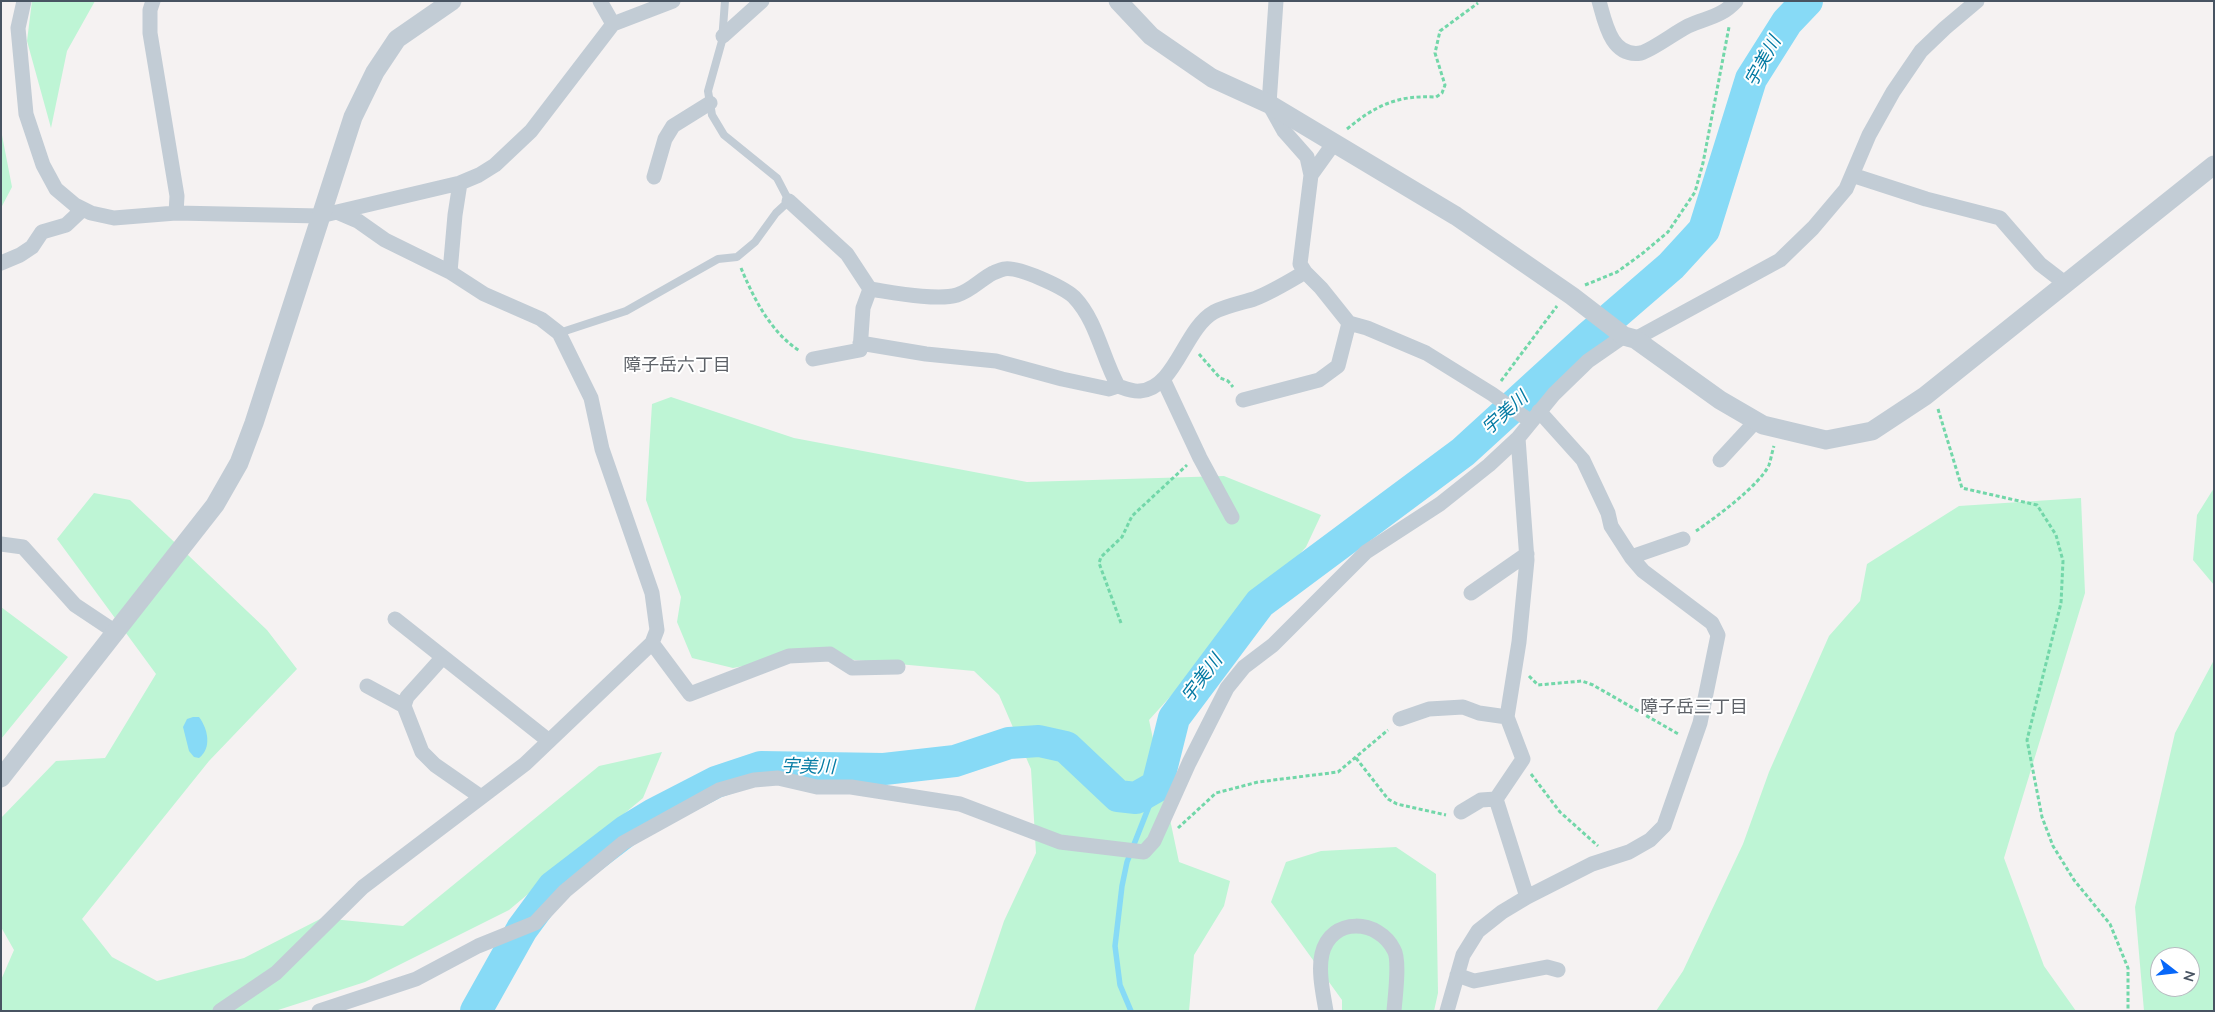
<!DOCTYPE html>
<meta charset="utf-8">
<style>
body{margin:0}
#map{position:relative;width:2215px;height:1012px;overflow:hidden;background:#f5f2f2;font-family:"Nunito Sans",sans-serif}
canvas{display:block}
.frame{position:absolute;inset:0;border:2px solid #485462;pointer-events:none}
.north{position:absolute;left:2150px;top:947px;width:50px;height:50px;box-sizing:border-box;background:#fff;border:1px solid #b6bbc0;border-radius:50%;rotate:106deg;font-size:14px;font-weight:700;line-height:20px;text-align:center;color:#485462}
.north::after{content:'';display:block;margin:auto;width:18px;height:22px;background:#0767f9;clip-path:polygon(50% 0,100% 100%,50% 72%,0 100%)}
</style>
<div id="map">
<canvas width="2215" height="1012"></canvas>
<div class="frame"></div>
<div class="north">N</div>
</div>
<script>
const g = document.querySelector('canvas').getContext('2d');
g.lineJoin = 'round';
function fill(path, color) {
  g.fillStyle = color;
  g.fill(path, 'evenodd');
}
function strokePath(path, color, width, dash) {
  g.strokeStyle = color;
  g.lineWidth = width;
  g.lineCap = dash ? 'butt' : 'round';
  g.setLineDash(dash || []);
  g.stroke(path);
}
function label(font, color, halo, rows, align = 'center') {
  g.font = font + ' "Nunito Sans","Noto Sans JP",sans-serif';
  g.lineWidth = 4;
  g.setLineDash([]);
  g.textBaseline = 'middle';
  g.strokeStyle = halo;
  g.fillStyle = color;
  for (const [text, x, y, turn = 0] of rows) {
    g.save();
    g.translate(x, y);
    g.rotate((+turn || 0) * Math.PI / 180);
    g.textAlign = isNaN(turn) ? turn : align;
    if (halo) g.strokeText(text, 0, 0);
    g.fillText(text, 0, 0);
    g.restore();
  }
}
fill(new Path2D(`
 M32,1H95L67,51L51,128L27,41Z
 M1,130L12,187L1,208Z
 M671,397L794,438L1027,482L1224,476L1321,515L1306,547L1149,720L1179,862L1230,881L1224,906L1194,955L1189,1011H974L1004,921L1036,853L1031,769L999,695L974,671L801,655L733,668L692,658L677,622L681,597L646,500L652,404Z
 M2214,488V585L2193,560L2197,515Z
 M94,493L130,500L267,630L297,669L209,761L82,919L112,957L157,981L244,958L322,918L403,926L599,766L662,752L643,798L509,910L365,982L275,1011H1V980L14,950L1,927V818L56,761L105,758L156,674L57,539Z
 M2081,498L2085,593L2004,858L2044,966L2076,1011H1656L1683,971L1743,844L1769,772L1829,636L1860,601L1867,564L1959,506Z
 M1,607L68,657L1,739Z
 M2214,660V1011H2144L2135,907L2175,733ZM2160,957H2190V987H2160Z
 M1396,847L1436,874L1438,993L1434,1011H1342V1000L1271,902L1286,862L1321,851Z`), '#bef5d5');
fill(new Path2D(`
 M193,717H199C208,729 212,748 199,758L194,757L189,751L183,727L187,719Z`), '#87daf6');
strokePath(new Path2D(`
 M1131,1011L1120,985L1115,946L1122,886L1127,862L1157,786`), '#87daf6', 5.5);
strokePath(new Path2D(`
 M476,1011L522,929L553,887L626,831L654,814L716,782L761,767L884,769L955,761L1009,743L1039,741L1066,747L1118,796L1136,798L1157,786L1174,718L1260,603L1463,452L1590,336L1671,266L1704,230L1751,79L1787,22L1807,1`), '#87daf6', 32);
strokePath(new Path2D(`
 M1347,129C1376,105 1398,95 1436,97L1442,93L1445,85L1435,53L1440,31L1478,3
 M741,268C754,299 771,333 800,351
 M1585,285L1617,272L1643,253L1668,232L1695,192L1703,163L1729,27
 M1199,354L1220,378L1228,381L1233,387
 M1501,381L1557,306
 M1938,409L1962,488L2037,505L2056,535L2063,561L2061,603L2027,740L2042,817L2053,846L2074,880L2110,924L2128,968V1011
 M1696,531C1715,518 1760,485 1769,465C1771,459 1772,452 1774,446
 M1121,623L1099,563L1101,557L1122,537L1132,516L1187,465
 M1529,676L1538,685L1582,681L1593,685L1680,735
 M1356,758L1388,799L1397,804L1446,815
 M1531,774L1560,812L1598,846
 M1178,828L1216,793L1258,782L1338,772L1388,730`), '#72d7a9', 3, [4, 2.5]);
strokePath(new Path2D(`
 M559,333L626,311L718,259L737,257L755,242L776,213L789,201L777,178L724,135L712,115L708,91L722,41L725,1`), '#c2ccd5', 8);
strokePath(new Path2D(`
 M24,1L18,28L26,114L43,165L56,189L75,205L91,213L114,218L176,213L320,216L460,183L479,175L495,165L531,131L613,24L673,1
 M153,1L150,10V33L177,196L176,213
 M600,1L613,24
 M1276,1L1269,104L1284,131L1307,157L1311,175
 M1599,1C1605,22 1611,58 1641,53C1652,50 1676,32 1688,26C1707,17 1720,18 1736,1
 M723,36L762,1
 M1334,143L1311,175L1300,264L1305,272L1321,288L1349,323L1367,328L1426,353L1492,394L1530,421
 M1852,175L1926,199L2000,218L2040,264L2066,284
 M654,177L665,139L673,126L710,103
 M789,201L847,254L870,289C891,292 937,301 957,295C971,291 981,279 993,273C996,272 1000,270 1004,269C1018,266 1063,287 1074,297C1097,321 1102,357 1118,386C1124,388 1133,392 1140,391C1176,388 1184,329 1214,312C1226,306 1241,303 1254,299C1272,292 1288,282 1305,272
 M337,212L358,221L385,240L450,272
 M1,263L20,255L32,247L42,232L66,225L83,209
 M1635,339L1780,260L1813,228L1846,189L1869,135L1893,92L1921,51L1945,28L1977,1
 M860,343L926,354L996,361L1062,379L1109,389L1118,386
 M813,359L860,350L863,308L870,289
 M1163,379L1200,458L1232,517
 M1243,400L1319,380L1338,366L1349,323
 M1518,438L1527,560L1519,642L1507,717L1523,759L1496,799L1527,897
 M1720,460L1756,421
 M1,544L23,547L75,605L117,633
 M1631,557L1683,539
 M1471,593L1527,554
 M395,619L549,741
 M652,643L690,694L789,656L830,654L852,668L898,667
 M443,657L407,697L404,706L422,752L435,765L481,797
 M367,686L404,706
 M1400,719L1429,709L1463,707L1479,713L1507,717
 M1461,812L1481,800L1496,799
 M1457,975L1474,981L1547,967L1558,970
 M220,1011L276,973L363,887L525,764L652,643L657,630L652,593L602,449L591,398L559,333L541,319L484,294L450,272L455,215L460,183
 M319,1011L416,979L478,946L535,923L565,891L623,843L719,790L754,780L778,778L817,787H851L960,804L1060,842L1144,852L1154,841L1189,763L1227,688L1244,667L1273,645L1366,552L1440,504L1489,465L1518,438L1554,394L1588,361L1624,336
 M1326,1011C1323,993 1318,971 1322,954C1331,916 1379,919 1394,950C1400,960 1395,998 1394,1011
 M1447,1011L1463,955L1478,931L1502,912L1527,897L1592,864L1629,852L1650,840L1664,826L1700,723L1718,635L1712,623L1643,571L1631,557L1611,526L1608,513L1583,460L1539,411`), '#c2ccd5', 15);
strokePath(new Path2D(`
 M1118,1L1151,36L1212,78L1269,104L1456,216L1572,296L1624,336L1635,339L1720,400L1763,425L1826,440L1872,431L1925,396L2214,165
 M1,778L215,505L239,463L254,423L353,117L375,72L397,39L452,1`), '#c2ccd5', 19);
label('italic 18px', '#037aa3', '#fff', [
 ["宇美川",1764,62,-61],
 ["宇美川",1506,414,-42],
 ["宇美川",1203,679,-53],
 ["宇美川",808,768,1]
]);
label('18px', '#5e6268', '#fff', [
 ["障子岳六丁目",677,367],
 ["障子岳三丁目",1694,709]
]);
</script>
